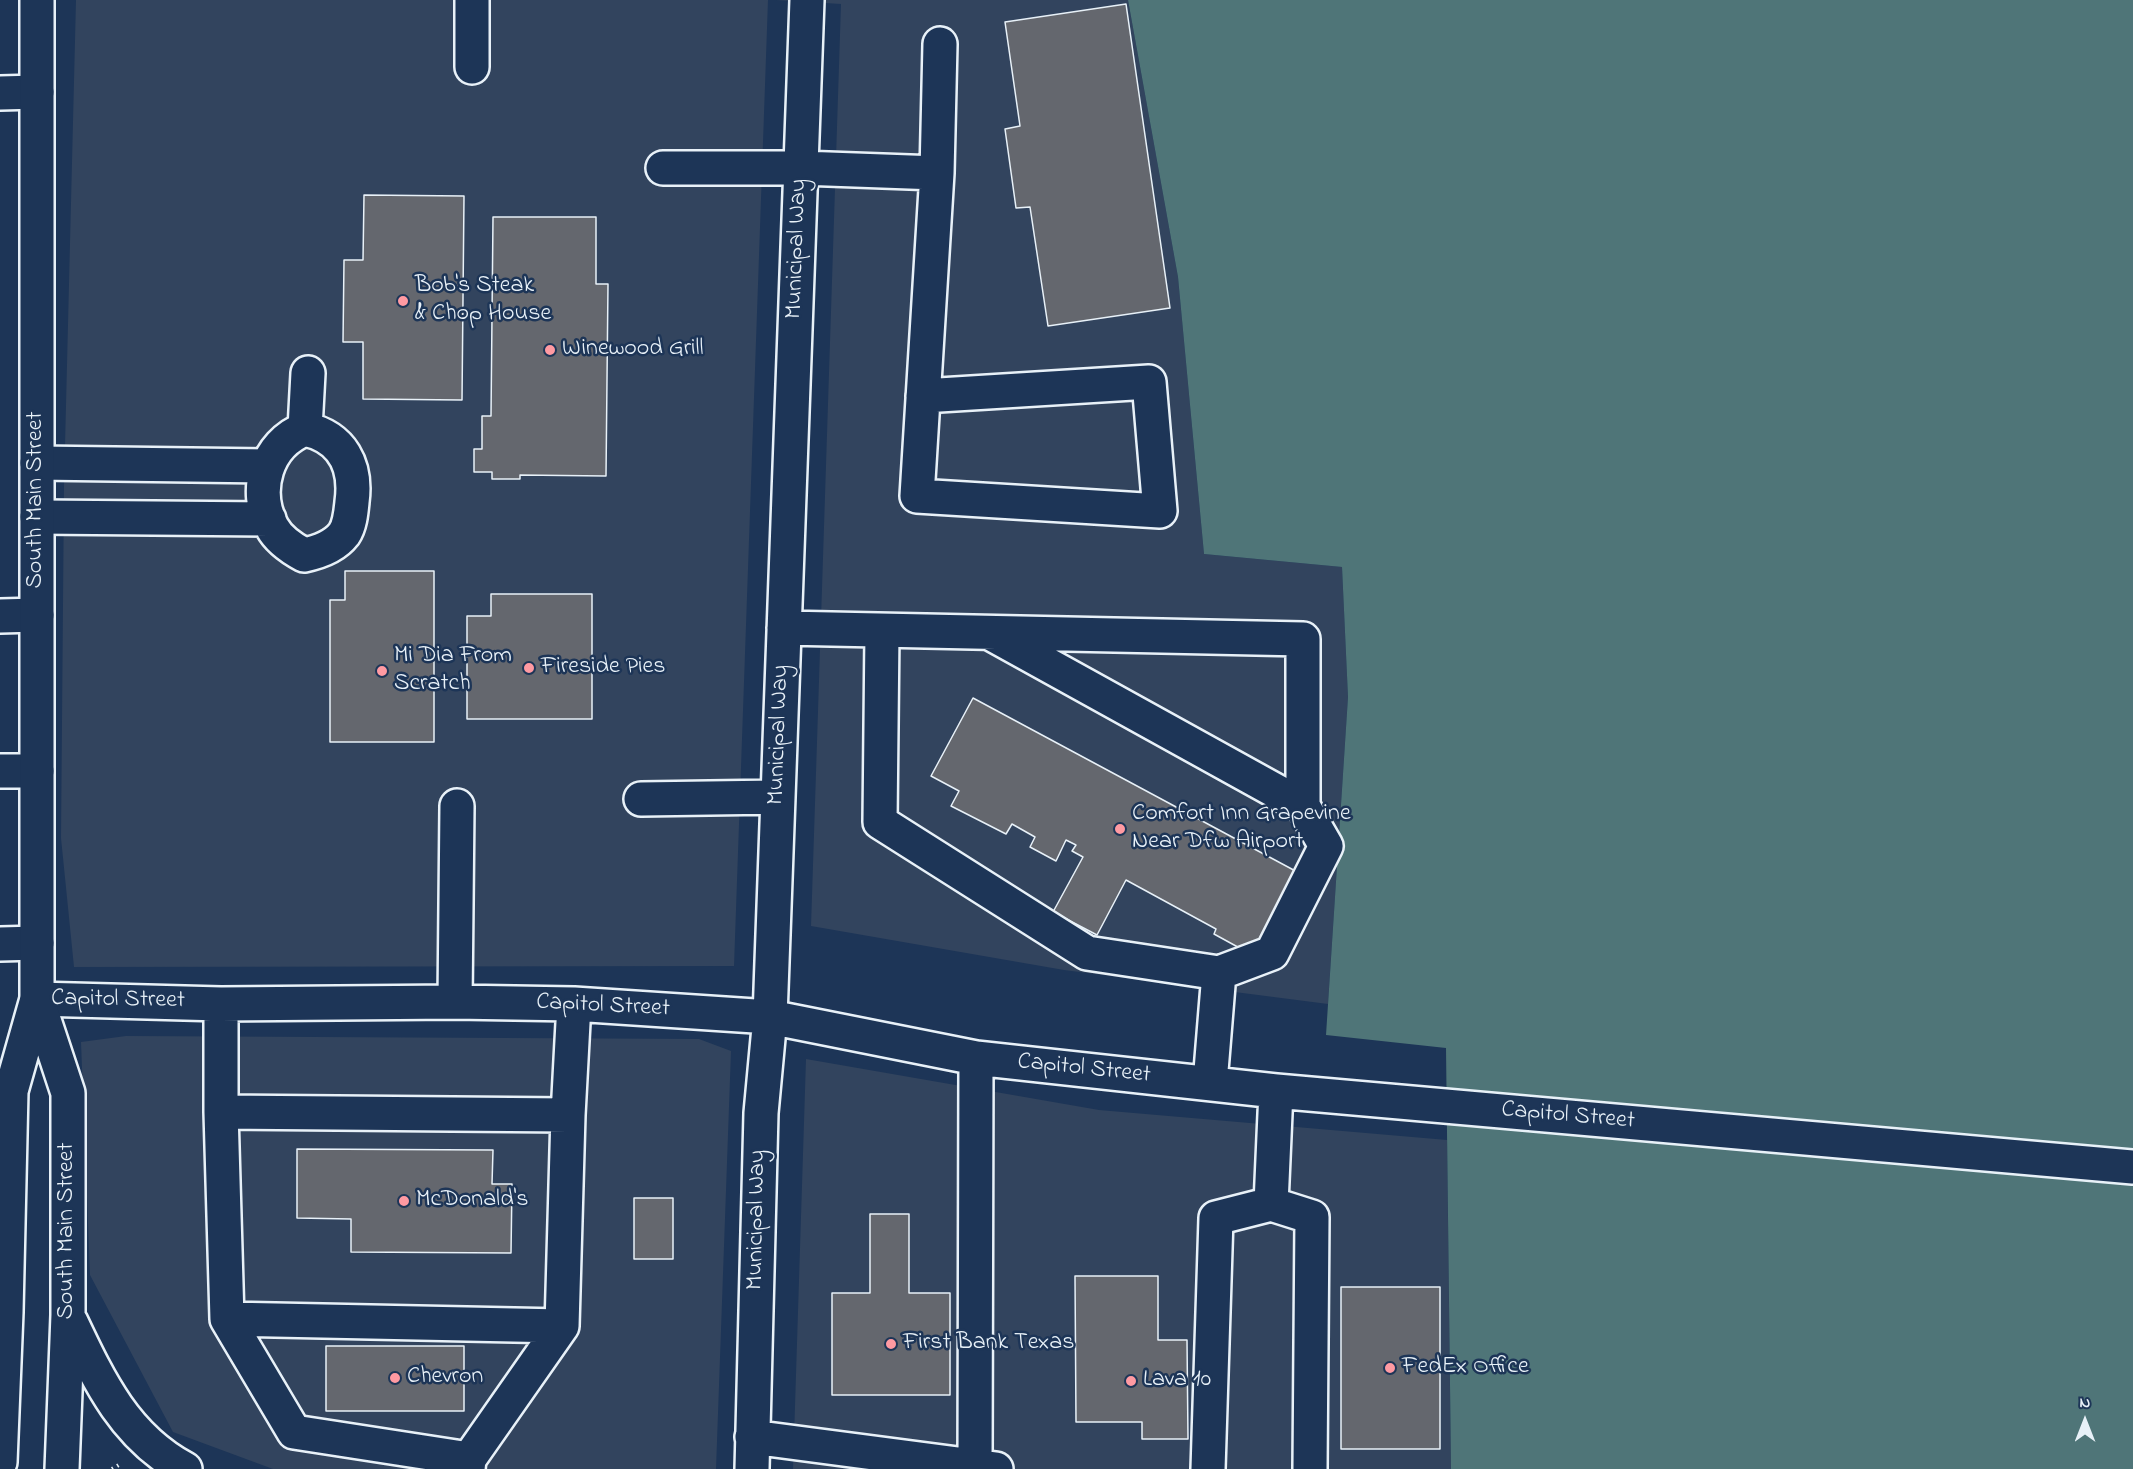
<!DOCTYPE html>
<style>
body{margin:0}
#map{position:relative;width:2133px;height:1469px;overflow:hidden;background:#1d3557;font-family:"Indie Flower",sans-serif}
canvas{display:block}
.north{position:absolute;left:2055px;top:1391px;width:60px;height:60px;-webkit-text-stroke:4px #1d3557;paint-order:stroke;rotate:0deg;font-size:16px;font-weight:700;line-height:24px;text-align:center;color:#e8f1f8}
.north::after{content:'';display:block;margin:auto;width:21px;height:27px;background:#e8f1f8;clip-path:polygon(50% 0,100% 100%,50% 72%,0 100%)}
</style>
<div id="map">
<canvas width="2133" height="1469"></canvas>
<div class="north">N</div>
</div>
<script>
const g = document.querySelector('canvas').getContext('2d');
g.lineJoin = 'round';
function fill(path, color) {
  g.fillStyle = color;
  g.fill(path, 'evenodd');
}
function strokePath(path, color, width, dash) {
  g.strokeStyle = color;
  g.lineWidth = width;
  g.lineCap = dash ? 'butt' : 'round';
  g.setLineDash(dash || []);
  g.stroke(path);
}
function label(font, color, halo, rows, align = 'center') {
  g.font = font + ' "Indie Flower",sans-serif';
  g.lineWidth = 5;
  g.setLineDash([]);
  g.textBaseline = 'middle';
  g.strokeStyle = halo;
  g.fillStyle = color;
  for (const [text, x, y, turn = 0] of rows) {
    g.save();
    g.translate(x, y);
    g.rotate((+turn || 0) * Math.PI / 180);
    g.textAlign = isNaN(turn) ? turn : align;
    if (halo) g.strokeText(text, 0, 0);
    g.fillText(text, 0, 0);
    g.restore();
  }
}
fill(new Path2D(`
 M76,0H768L734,966L74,967L61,838L64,486Z
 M776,0H1128L1178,277L1204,554L1342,567L1348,697L1328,1004L1064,970L811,926L841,4Z
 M126,1036L699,1039L731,1051L716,1469H273L173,1432L90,1275L81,1042Z
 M806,1059L1099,1110L1447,1140L1451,1469H793Z`), '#32445e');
fill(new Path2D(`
 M1128,0H2133V1469H1451L1446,1048L1326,1035L1348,697L1342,567L1204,554L1178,277Z`), '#4f7578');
const building = new Path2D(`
 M1126,4L1170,308L1048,326L1030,207L1016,208L1005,129L1020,126L1005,22Z
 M364,195L464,196L462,400L363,399V342H343L344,260H363Z
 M493,217H596V284H608L606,476L520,475V479H492V472H474V449H482V416H491Z
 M345,571H434V742H330V600H345Z
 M491,594H592V719H467V616H491Z
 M973,698L1301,874L1256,957L1214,934L1216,929L1126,880L1097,935L1053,912L1083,857L1072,851L1076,845L1066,840L1056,861L1030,847L1035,837L1012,824L1006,834L951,806L959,791L931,776Z
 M297,1149L493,1150L492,1184H512L511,1253L351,1252V1219L297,1218Z
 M634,1198H673V1259H634Z
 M870,1214H909V1293H950V1395H832V1293H870Z
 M1075,1276H1158V1340H1187L1188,1439H1142V1422H1076Z
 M1341,1287H1440V1449H1341Z
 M326,1346H464V1411H326Z`);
fill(building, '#64676e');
strokePath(building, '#e8f1f8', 1.5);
const minor = new Path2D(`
 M472,0V67
 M0,93L37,92
 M663,168H801L937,173L917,496L1160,511L1149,382L923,396
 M937,173L940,44
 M305,429C342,437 357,465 352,502C351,512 350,525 344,534C334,547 319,552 304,555C291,548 279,540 272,527C253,490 266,444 305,429Z
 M305,429L308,373
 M37,463L268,466
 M37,517L269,519
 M0,616L37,615
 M784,628L1303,639V806L1326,846L1272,953L1219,973L1087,953L880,822L882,631
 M992,634L1303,806
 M0,771H37
 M641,799L778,797
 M0,944L37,943
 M37,999L221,1004L455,1002L574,1004L770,1017L976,1058L1276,1091L2133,1167
 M455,1002L457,806
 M221,1004V1112L227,1319L294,1432L469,1459
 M1210,1083L1219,973
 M1276,1091L1271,1204L1312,1217L1310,1469
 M221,1112L568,1115
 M227,1319L562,1326
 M752,1437L996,1469
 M975,1466L976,1058
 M468,1469L469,1459L562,1326L568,1115L574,1004
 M752,1469L761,1113L770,1017L807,0
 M1208,1469L1216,1218L1271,1204`);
const major = new Path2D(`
 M37,999L68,1093V1315L62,1469
 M71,1322C99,1381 125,1437 185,1469
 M0,1462L6,1312L11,1091L37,999V0`);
strokePath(minor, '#e8f1f8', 38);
strokePath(major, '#e8f1f8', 38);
strokePath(new Path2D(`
 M112,1469L122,1463`), '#e8f1f8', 4, [1.5, 4.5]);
strokePath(minor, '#1d3557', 33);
strokePath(major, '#1d3557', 33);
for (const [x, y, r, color] of [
 [403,301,6,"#ff9aa2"],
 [550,350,6,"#ff9aa2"],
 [529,668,6,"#ff9aa2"],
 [382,671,6,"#ff9aa2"],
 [1120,829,6,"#ff9aa2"],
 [404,1201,6,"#ff9aa2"],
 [891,1344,6,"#ff9aa2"],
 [1390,1368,6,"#ff9aa2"],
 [395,1378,6,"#ff9aa2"],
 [1131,1381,6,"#ff9aa2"]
]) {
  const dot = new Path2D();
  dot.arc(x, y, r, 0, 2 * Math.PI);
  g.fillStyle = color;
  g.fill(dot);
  strokePath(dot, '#1d3557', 2);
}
label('24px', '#e8f1f8', '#1d3557', [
 ["Municipal Way",798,249,-88],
 ["South Main Street",37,500,-90],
 ["Municipal Way",780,735,-88],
 ["Capitol Street",118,1001,1],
 ["Capitol Street",603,1007,3],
 ["Capitol Street",1084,1070,6],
 ["Capitol Street",1568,1117,5],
 ["Municipal Way",758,1220,-89],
 ["South Main Street",68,1231,-90]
]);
label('24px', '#e8f1f8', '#1d3557', [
 ["Bob's Steak",415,287],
 ["& Chop House",415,315],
 ["Winewood Grill",562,350],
 ["Mi Dia From",394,657],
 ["Scratch",394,685],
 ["Fireside Pies",541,668],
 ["Comfort Inn Grapevine",1132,815],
 ["Near Dfw Airport",1132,843],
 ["McDonald's",416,1201],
 ["First Bank Texas",903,1344],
 ["FedEx Office",1402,1368],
 ["Chevron",407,1378],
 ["Lava 10",1143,1381]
], 'left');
</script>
